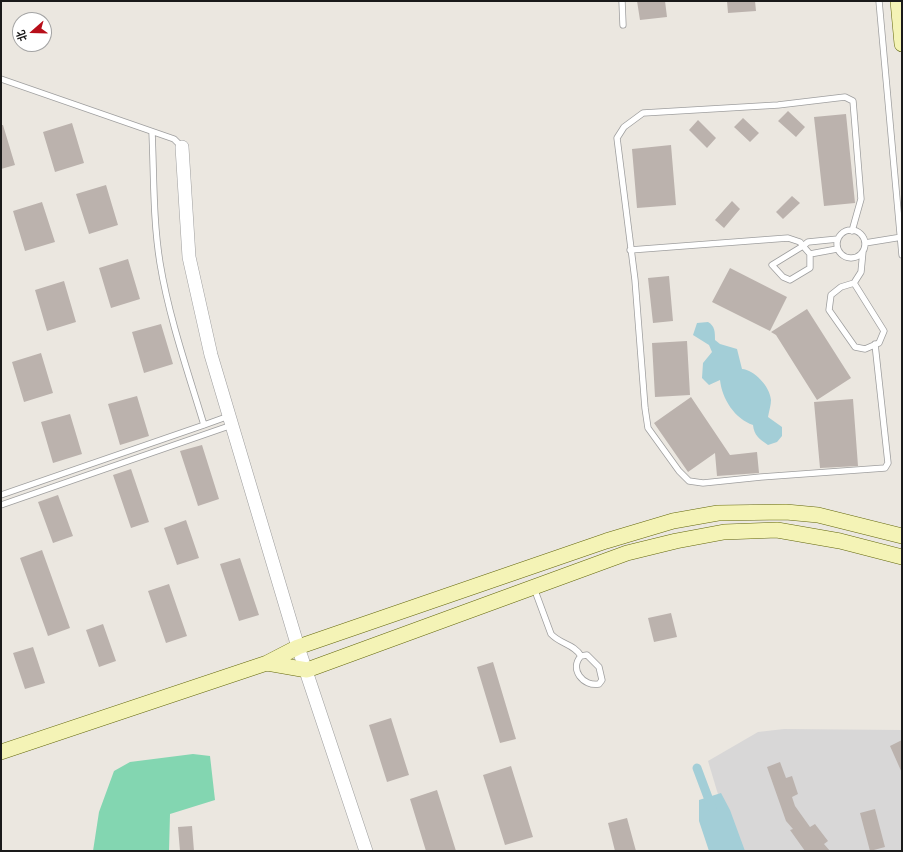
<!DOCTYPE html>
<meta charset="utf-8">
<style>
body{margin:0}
#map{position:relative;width:903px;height:852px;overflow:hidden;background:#ebe7e0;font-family:"Noto Sans","Noto Sans SC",sans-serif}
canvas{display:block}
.frame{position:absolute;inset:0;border:2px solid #1a1a1a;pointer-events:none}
.north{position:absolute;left:12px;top:12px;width:40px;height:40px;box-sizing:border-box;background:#fff;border:1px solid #a3a3a3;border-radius:50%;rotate:250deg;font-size:11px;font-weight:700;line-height:16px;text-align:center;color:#1a1a1a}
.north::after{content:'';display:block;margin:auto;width:14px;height:18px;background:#b70e19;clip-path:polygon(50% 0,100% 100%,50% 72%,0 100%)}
</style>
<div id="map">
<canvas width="903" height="852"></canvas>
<div class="frame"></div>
<div class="north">北</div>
</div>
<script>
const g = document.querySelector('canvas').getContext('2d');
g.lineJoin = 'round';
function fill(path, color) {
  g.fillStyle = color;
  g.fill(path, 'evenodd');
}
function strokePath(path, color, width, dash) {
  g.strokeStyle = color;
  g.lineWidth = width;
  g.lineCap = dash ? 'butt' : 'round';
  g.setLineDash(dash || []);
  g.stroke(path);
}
fill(new Path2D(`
 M784,729L902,730V851H735L708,761L758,732Z`), '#d8d7d7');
fill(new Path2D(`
 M193,754L210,756L215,800L170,814L169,851H93L99,812L114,771L130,762Z`), '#83d6b1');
fill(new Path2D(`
 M708,322C715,326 715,332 715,340L720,344L737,349L742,369C754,370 770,386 771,400C771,405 769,411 768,417L782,427V436L777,442L768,445C759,439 754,435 753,425C735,419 722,399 720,380L709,385L702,378L703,363L712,352L709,345L693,335L697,323Z
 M721,793L730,810L745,851H709L699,821V800Z`), '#a3ced7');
strokePath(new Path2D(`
 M697,768L712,808`), '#a3ced7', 9);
fill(new Path2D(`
 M637,1H665L667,17L640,20Z
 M727,1H755L756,11L728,13Z
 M788,111L805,127L796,137L778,121Z
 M846,114L855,203L824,206L814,117Z
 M743,118L759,133L750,142L734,127Z
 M698,120L716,138L707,148L689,130Z
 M72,123L84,163L55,172L43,132Z
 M1,125H3L15,165L1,169Z
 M671,145L676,205L637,208L632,149Z
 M106,185L118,225L89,234L76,194Z
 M792,196L800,203L783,219L776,212Z
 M732,201L740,209L724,228L715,220Z
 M42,202L55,242L25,251L13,211Z
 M128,259L140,299L111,308L99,268Z
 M730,268L787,297L770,331L712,302Z
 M669,276L673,321L653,323L648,278Z
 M64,281L76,322L47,331L35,290Z
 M807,309L851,378L817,400L776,335L771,332Z
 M161,324L173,364L144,373L132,332Z
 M687,341L690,395L655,397L652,343Z
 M41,353L53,393L24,402L12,362Z
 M137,396L149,436L120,445L108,404Z
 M691,397L730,455L757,452L759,473L717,476L715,453L688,472L654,423Z
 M853,399L858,466L820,468L814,402Z
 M70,414L82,454L53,463L41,422Z
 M202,445L219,499L198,506L180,451Z
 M131,469L149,522L131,528L113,475Z
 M58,495L73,536L53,543L38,502Z
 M186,520L199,558L177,565L164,528Z
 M42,550L70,628L48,636L20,558Z
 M240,558L259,615L239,621L220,564Z
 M169,584L187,636L166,643L148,591Z
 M671,613L677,637L654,642L648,618Z
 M103,624L116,661L99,667L86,630Z
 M33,647L45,683L25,689L13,653Z
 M493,662L516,739L500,743L477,667Z
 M391,718L409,775L387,782L369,725Z
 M902,740V773L890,746Z
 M780,762L786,778L792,776L798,794L792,797L795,806L810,827L815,824L828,841L824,844L830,851H805L790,830L793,829L786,821L767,767Z
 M511,766L533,837L505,845L483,775Z
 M437,790L456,851H426L410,799Z
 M875,809L885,847L870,851L860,813Z
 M627,818L636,851H615L608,823Z
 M192,826L194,851H180L178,827Z`), '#bbb2ad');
const service = new Path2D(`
 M622,1L623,25
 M879,1L902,255
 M1,79L174,139L182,147
 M152,132C154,176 153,220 160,263C169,318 188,372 204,425L229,416
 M837 244a14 14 0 1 1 28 0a14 14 0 1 1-28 0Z
 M852,231L861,199L853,101L845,97L778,105L643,113L624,127L617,138L635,280L645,408L648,428L679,471L689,481L703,483L761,477L885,468L888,463L875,344
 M865,243L902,237
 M837,249L810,254L803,246L808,242L838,239
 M630,250L788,238L800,242L803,246L772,265L783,277L790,280L810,268V254
 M854,283L884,331L879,343L865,349L855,347L829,310L831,295L841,287L854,283L861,272L863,251
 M1,495L204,425
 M1,505L232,425
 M534,588L551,634C560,644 574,644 581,656
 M587,655L599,667L602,680L599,684C583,687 569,669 581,656Z`);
const tertiary = new Path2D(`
 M182,147L189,257L211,355L298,647L366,851`);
const secondary = new Path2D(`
 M898,1L902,44
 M902,536L818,515L786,512L718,513L673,521L606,541L298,647L267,663L307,670L627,553L676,541L724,532L777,530L840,541L902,557
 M1,752L267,663`);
strokePath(service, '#9e9e9e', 7);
strokePath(tertiary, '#9e9e9e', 14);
strokePath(secondary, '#63670c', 16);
strokePath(service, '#fff', 5.5);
strokePath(tertiary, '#fff', 13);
strokePath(secondary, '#f4f3b6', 15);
</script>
